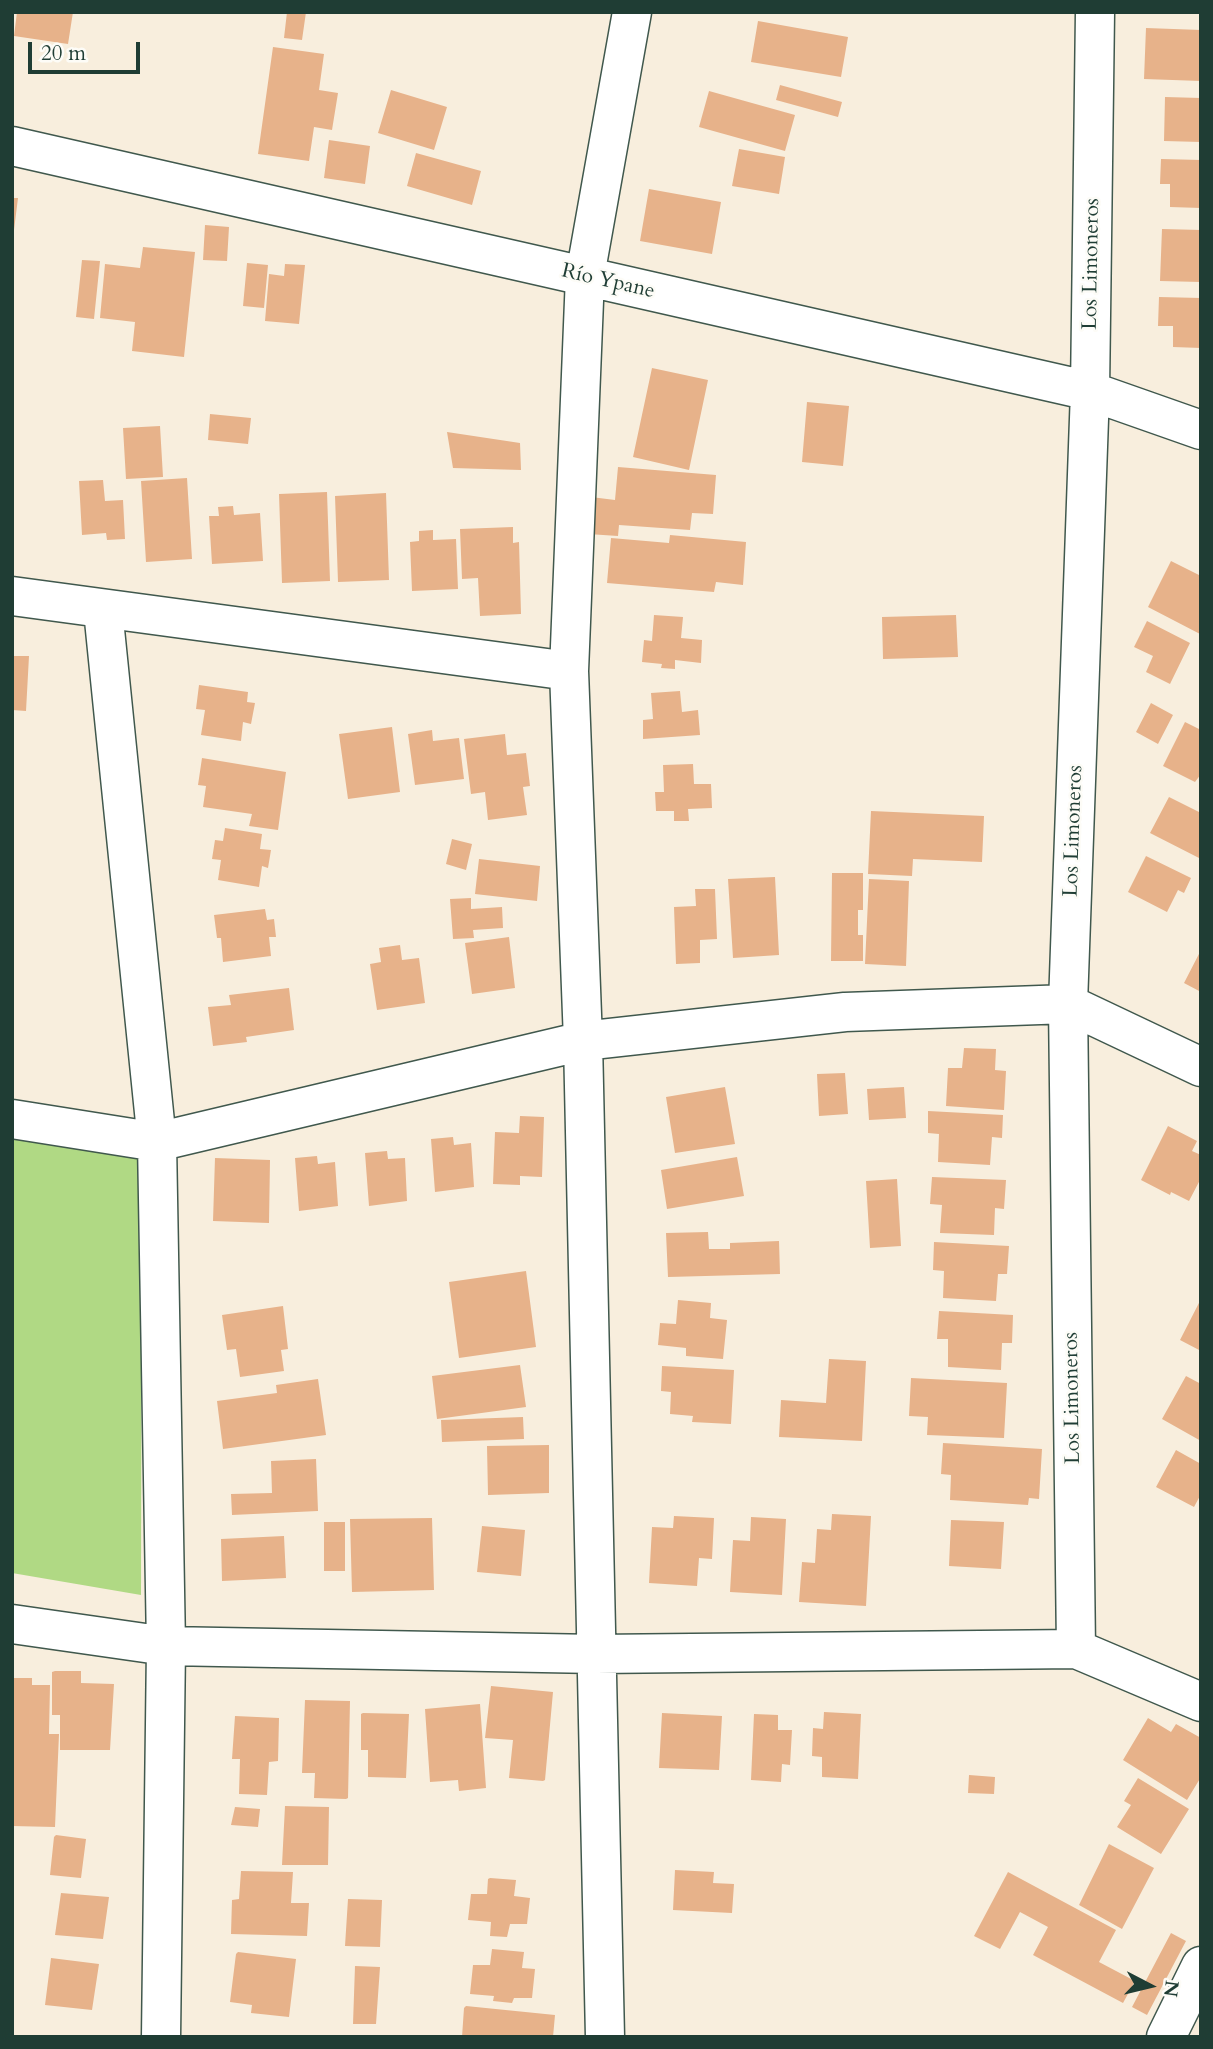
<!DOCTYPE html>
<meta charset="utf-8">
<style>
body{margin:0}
#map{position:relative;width:1213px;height:2049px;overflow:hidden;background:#f8eedd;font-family:Cardo,serif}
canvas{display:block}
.frame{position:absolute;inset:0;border:14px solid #1f3d34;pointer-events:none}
.north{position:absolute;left:1115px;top:1951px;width:70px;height:70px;-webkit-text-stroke:5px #fdfcf7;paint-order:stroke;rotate:97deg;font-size:19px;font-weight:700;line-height:28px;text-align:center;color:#1f3d34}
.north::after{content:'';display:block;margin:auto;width:24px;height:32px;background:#1f3d34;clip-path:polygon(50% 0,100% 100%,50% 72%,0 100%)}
.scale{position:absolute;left:28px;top:42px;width:112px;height:32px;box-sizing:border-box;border:4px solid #1f3d34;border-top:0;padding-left:9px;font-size:21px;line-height:24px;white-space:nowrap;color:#1f3d34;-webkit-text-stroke:5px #fdfcf7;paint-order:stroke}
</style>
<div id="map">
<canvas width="1213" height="2049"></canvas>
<div class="frame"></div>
<div class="north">N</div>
<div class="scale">20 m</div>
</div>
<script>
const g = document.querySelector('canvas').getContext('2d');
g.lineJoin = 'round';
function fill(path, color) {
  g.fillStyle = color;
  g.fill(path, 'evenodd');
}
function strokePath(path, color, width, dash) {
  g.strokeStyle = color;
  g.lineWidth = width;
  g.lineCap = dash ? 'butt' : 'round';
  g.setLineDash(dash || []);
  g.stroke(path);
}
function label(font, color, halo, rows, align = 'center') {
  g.font = font + ' Cardo,serif';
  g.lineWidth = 5;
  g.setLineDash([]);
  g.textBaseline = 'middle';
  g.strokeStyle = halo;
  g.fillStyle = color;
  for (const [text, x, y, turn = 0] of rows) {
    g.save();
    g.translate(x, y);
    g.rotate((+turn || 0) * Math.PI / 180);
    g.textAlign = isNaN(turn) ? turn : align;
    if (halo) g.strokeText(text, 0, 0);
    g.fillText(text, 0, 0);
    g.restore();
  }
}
fill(new Path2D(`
 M12,1103L142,1123L141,1595L12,1573Z`), '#b0d984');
fill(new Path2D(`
 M17,12H73L68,44L14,36Z
 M287,12H306L302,40L284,38Z
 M758,21L848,37L841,77L751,62Z
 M1146,28L1201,30V81L1144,79Z
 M273,47L324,54L319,90L338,93L332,130L314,127L309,161L258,154Z
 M780,85L842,102L838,117L776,100Z
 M391,90L447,107L434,150L378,133Z
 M709,91L795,115L785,151L699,127Z
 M1165,97L1201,98V142L1164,141Z
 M329,140L370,146L365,184L324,178Z
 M739,149L785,157L779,194L732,186Z
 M416,153L481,171L472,205L407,186Z
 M1161,159L1201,160V208L1170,207V184H1160Z
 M649,189L721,202L712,254L640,241Z
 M12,198H18L14,230H12Z
 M205,225L229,227L227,261L203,260Z
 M1162,229L1201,230V282L1160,281Z
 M143,247L195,252L184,357L132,351L135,322L100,318L105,264L140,268Z
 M82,260L100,261L94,319L76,317Z
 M247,263L268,265L264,308L243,306Z
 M285,264L305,265L299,324L265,321L269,274L284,276Z
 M1159,297L1201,298V348L1173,347V326H1158Z
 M652,368L708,380L689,470L633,457Z
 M807,402L849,406L843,466L802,462Z
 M210,414L251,418L248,444L208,440Z
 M160,426L163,477L126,479L123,428Z
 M447,432L520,443L521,470L453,468Z
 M618,467L716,475L713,514L692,513L690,530L619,525L618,536L588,534L591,497L615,500Z
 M187,478L192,559L146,562L141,481Z
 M103,480L105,501L123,500L125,539L107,540L106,533L82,535L79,481Z
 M327,492L330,581L282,583L279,494Z
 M386,493L389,580L338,582L335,496Z
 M233,506L234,515L260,513L263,561L212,564L209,516H219L218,507Z
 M513,527V543L519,542L521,614L480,616L478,578L462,579L460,529Z
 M433,530V540L456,539L458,589L412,591L410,542L419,541V531Z
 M670,535L746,542L743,585L716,582L714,592L607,583L611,538L669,543Z
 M1171,561L1201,576L1200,634L1148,607Z
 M654,615L683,617L681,638L702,640L701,663L675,660V669L661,668L662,664L642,662L644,640L652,641Z
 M956,615L958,657L883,659L882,617Z
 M1147,621L1190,643L1170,684L1146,672L1153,656L1134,647Z
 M12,656H29L26,711L12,710Z
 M199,685L248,692L247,702L255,703L251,724L243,722L241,741L201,735L205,710L196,709Z
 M680,691L682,712L698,710L700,735L643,739V720L653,719L651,693Z
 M1151,703L1173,715L1158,744L1136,732Z
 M1185,722L1201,730V774L1195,782L1163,766Z
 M392,727L400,792L348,799L339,734Z
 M432,730L433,741L459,738L464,779L415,785L408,734Z
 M505,734L507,755L526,753L530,786L523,787L527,815L488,820L485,792L471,794L464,739Z
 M202,758L286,772L278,830L249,826L252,814L203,807L206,786L198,785Z
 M693,764L694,784H711L712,808L688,809L689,821H674V811H656L655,792H664L663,765Z
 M1169,797L1201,813V859L1150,833Z
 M871,811L984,816L982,862L913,859L912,876L868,874Z
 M225,828L262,834L260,849L271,850L268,868L262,866L259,887L218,880L221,860L212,859L215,840L223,841Z
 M452,839L472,844L466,870L446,864Z
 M1146,856L1191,878L1184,893L1178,890L1167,912L1128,892Z
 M479,859L540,866L537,901L475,894Z
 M832,873H863V910H858V935H863V961H831Z
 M775,877L779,955L733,958L728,879Z
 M869,879L909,881L906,966L865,964Z
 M695,889H715L717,939L700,940V963L676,964L674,907L696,906Z
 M471,898V909L502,907L503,928L473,930L474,938L453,939L450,899Z
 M265,909L267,920L274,919L276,937H269L271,956L223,962L221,938H217L214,915Z
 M509,937L515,988L472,994L465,943Z
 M400,945L402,960L419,958L425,1003L377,1010L370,964L381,962L379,948Z
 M1201,950V992L1184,983Z
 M289,988L294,1030L246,1037L247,1042L213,1046L208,1007L231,1005L229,995Z
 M964,1048L996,1049L995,1070L1006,1071L1004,1110L946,1106L948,1068H962Z
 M845,1073L848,1114L819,1116L817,1074Z
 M725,1087L735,1144L675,1153L666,1097Z
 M904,1087L906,1118L869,1120L867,1089Z
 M928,1111L1003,1115L1002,1138L992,1137L990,1165L938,1162L939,1134L928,1133Z
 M520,1116L544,1117L542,1177L520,1176V1185L493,1184L495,1132L519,1133Z
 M1168,1126L1197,1141L1192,1151L1201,1155V1178L1189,1201L1171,1192L1170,1195L1141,1180Z
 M453,1137L454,1145L471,1143L474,1187L435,1192L431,1139Z
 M387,1151L388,1159L405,1158L407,1201L369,1206L365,1153Z
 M317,1156L318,1164L335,1162L338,1206L299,1211L295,1158Z
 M737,1157L744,1196L667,1209L661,1170Z
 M215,1158L270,1160L269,1223L213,1221Z
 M932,1177L1006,1180L1004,1209L995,1208L994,1235L940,1233L942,1205L930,1204Z
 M897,1179L901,1246L870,1248L866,1181Z
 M708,1232L709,1249H730V1243L779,1241L780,1274L668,1277L666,1233Z
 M934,1242L1009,1246L1007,1274H998L996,1301L943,1298L944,1271L933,1270Z
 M526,1271L536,1347L459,1358L449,1282Z
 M1201,1299V1351L1180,1340Z
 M678,1300L711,1303L710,1318L727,1320L723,1359L686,1356V1348L658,1345L660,1323L676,1324Z
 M283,1306L288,1349L281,1350L284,1371L240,1377L236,1349L227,1350L222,1315Z
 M939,1311L1013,1315L1012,1343H1002L1001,1370L948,1367V1339H937Z
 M829,1359L866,1361L862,1441L779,1437L781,1400L826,1403Z
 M520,1365L526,1407L437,1419L432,1376Z
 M662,1366L734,1370L731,1424L692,1422L693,1416L670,1414L671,1392L661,1391Z
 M1186,1376L1201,1384V1441L1162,1419Z
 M911,1378L1007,1383L1004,1438L927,1435L928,1417L909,1416Z
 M318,1379L326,1435L223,1449L217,1401L277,1393L276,1385Z
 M523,1417L524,1439L442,1442L441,1420Z
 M943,1443L1042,1449L1039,1499L1029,1498L1028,1505L950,1500L951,1475L941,1474Z
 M549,1445V1493L488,1495L487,1446Z
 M1176,1450L1201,1464V1494L1194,1507L1156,1487Z
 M316,1459L318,1511L232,1515L231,1494L272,1493L271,1461Z
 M832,1514L871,1516L866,1606L799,1602L802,1562L815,1563L817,1529L831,1530Z
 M674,1516L714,1518L712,1559L699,1558L697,1586L649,1583L652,1527L673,1528Z
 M751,1517L786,1519L782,1595L730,1592L733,1540L750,1541Z
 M432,1518L434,1590L352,1592L350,1519Z
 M951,1520L1004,1522L1001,1569L949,1566Z
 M324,1522H345V1571H324Z
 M482,1526L525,1530L521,1576L477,1572Z
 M284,1536L286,1578L222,1581L221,1539Z
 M55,1671H81V1683L114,1684L110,1750H60V1715H52V1672Z
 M12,1678H32V1685H50L49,1734H59L55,1827L12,1826Z
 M491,1686L553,1692L545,1780L543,1781L509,1778L513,1740L485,1738Z
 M305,1700L350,1701L348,1798L346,1799L314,1798L315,1773H302Z
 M480,1704L486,1788L459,1791L458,1780L430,1782L425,1709Z
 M824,1712L861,1714L858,1779L822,1777V1757L812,1756L813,1728L823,1729Z
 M363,1713L409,1714L406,1778L368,1777V1750H361V1714Z
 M662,1713L722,1716L719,1770L659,1768Z
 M754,1714L778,1715V1730H792L790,1765L782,1764L781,1782L751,1780Z
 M235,1716L279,1718L278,1761L269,1762L267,1795L239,1794L240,1759H232Z
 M1148,1718L1171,1732L1176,1724L1201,1738V1777L1187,1800L1123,1760Z
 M969,1775L995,1777L994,1794L968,1793Z
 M1138,1778L1189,1809L1161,1854L1117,1827L1131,1805L1124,1801Z
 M285,1806L329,1807L328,1865H282Z
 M235,1807L260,1809L258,1827L231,1825Z
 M56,1835L86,1839L81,1878L50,1875L54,1837Z
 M1109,1844L1154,1868L1122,1929L1079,1905Z
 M675,1870L714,1872L713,1883L734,1884L732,1913L673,1910Z
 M241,1871L293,1872L291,1903H309L307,1936L231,1934L232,1900L239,1899Z
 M1008,1872L1116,1930L1099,1962L1135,1981L1123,2003L1033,1955L1048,1927L1020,1912L1000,1949L974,1936Z
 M490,1878L516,1880L514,1896L530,1898L527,1924H510L507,1937L490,1936L491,1922L468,1920L471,1894H487L488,1879Z
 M61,1893L109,1897L103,1939L55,1935Z
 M348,1899L382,1900L380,1947L345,1946Z
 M1171,1933L1186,1941L1147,2015L1132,2007Z
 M492,1949L524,1952L522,1968L535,1969L532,1998H514L512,2003L493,2001L494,1996L470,1994L473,1965H490Z
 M238,1952L296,1959L289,2017L251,2013L252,2005L230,2002L236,1954Z
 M51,1958L99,1964L92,2010L45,2005Z
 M355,1966L380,1967L376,2024H353Z
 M466,2006L555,2015L553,2037H462L464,2008Z`), '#e7b28a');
const minor = new Path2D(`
 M12,146L1090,391L1201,430
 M12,596L569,671
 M103,610L157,1142L166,1646L161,2037
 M12,1119L157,1142L583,1041L845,1012L1068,1004L1201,1067
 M12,1624L166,1646L596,1654L1076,1649L1201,1702
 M1076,1649L1068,1004L1090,391L1095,12
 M605,2037L583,1041L569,671L585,276L632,12
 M1166,2037L1201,1966`);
strokePath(minor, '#40584d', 41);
strokePath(minor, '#fff', 38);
label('21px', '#1f3d34', '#fdfcf7', [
 ["Los Limoneros",1092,264,-89],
 ["Río Ypane",608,282,13],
 ["Los Limoneros",1074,831,-88],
 ["Los Limoneros",1073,1398,-91]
]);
</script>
